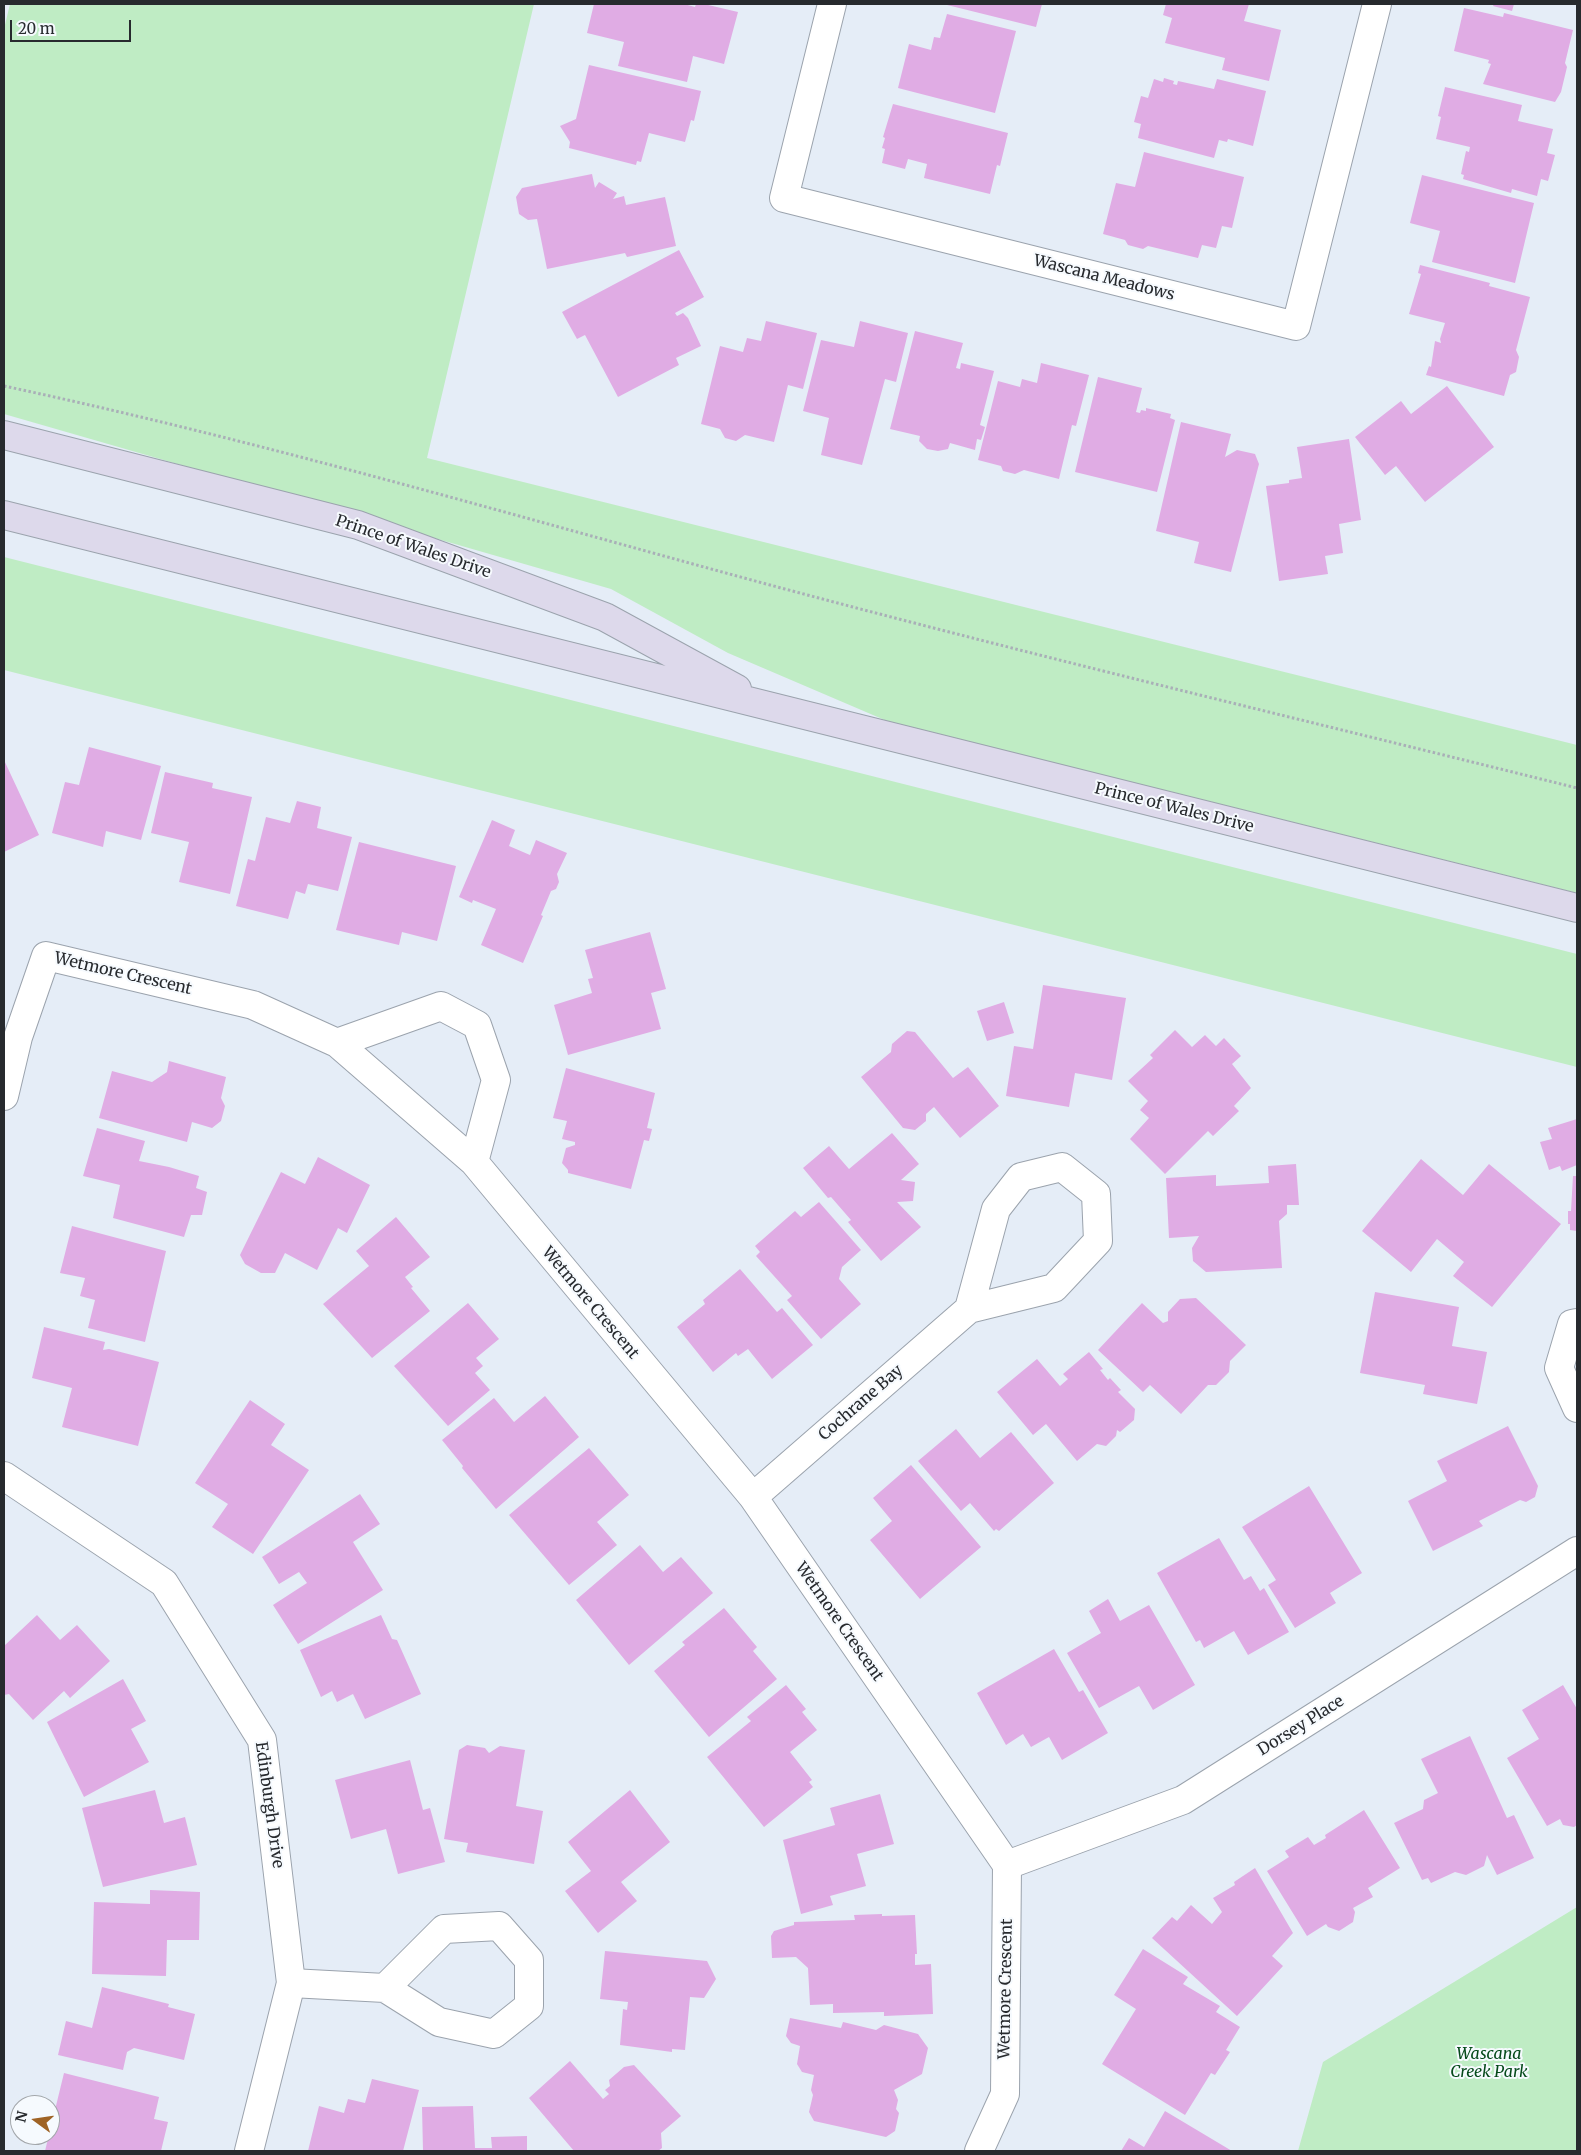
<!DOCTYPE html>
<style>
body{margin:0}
#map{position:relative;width:1581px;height:2155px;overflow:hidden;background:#e5edf7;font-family:Merriweather,serif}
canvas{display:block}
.frame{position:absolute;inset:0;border:5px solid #272a2e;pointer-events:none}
.north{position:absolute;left:10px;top:2095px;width:50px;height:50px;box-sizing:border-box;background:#f6fafe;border:1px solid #a3a7ab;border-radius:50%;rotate:284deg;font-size:14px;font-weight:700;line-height:20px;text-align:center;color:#272a2e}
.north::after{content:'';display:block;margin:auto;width:18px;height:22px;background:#9f6325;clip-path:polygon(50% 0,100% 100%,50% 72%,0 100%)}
.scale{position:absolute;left:10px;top:20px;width:121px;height:22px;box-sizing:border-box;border:2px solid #272a2e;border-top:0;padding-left:6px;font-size:15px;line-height:18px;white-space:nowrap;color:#272a2e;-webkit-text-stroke:4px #f6fafe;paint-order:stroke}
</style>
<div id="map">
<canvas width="1581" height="2155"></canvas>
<div class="frame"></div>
<div class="north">N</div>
<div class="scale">20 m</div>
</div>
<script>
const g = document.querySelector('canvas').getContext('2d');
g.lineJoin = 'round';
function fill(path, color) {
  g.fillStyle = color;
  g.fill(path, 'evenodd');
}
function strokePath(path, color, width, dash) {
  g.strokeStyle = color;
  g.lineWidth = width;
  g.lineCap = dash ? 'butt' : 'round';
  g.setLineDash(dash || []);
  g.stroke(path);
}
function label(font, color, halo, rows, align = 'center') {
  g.font = font + ' Merriweather,serif';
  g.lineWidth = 4;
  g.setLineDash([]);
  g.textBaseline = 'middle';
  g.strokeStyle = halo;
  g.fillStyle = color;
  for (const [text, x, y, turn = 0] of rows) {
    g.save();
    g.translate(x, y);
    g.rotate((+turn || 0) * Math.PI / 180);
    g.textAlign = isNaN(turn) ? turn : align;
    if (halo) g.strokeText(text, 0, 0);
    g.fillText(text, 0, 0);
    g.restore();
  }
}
fill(new Path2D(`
 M10,4H534L427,458L1577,745V893L887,721L728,653L611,589L4,414V29Z
 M4,557L1577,954V1067L4,670Z
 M1577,1907V2151H1298L1323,2062Z`), '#bfecc4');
fill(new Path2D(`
 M594,4H684L695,7L696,4H704L738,12L724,64L693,56L687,82L618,66L624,42L587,33Z
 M943,4H1042L1036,27Z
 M1166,4H1249L1244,21L1281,30L1269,81L1222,70L1225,58L1165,43L1172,18L1163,15Z
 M1494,4H1514L1512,11L1493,6Z
 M1464,8L1503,17L1504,13L1573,30L1565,63L1567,67L1561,92L1555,102L1483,84L1491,64L1488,63L1489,60L1454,51Z
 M947,14L1016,31L995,113L898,88L909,44L931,50L934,37L940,38Z
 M589,65L701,91L694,121L691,120L685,142L649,133L641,162L637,161L636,165L569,148L570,142L560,126L576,119Z
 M1164,78L1174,81L1173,84L1177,85L1178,81L1214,89L1217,79L1266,91L1253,146L1228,139L1227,142L1219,140L1214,158L1138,138L1141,124L1134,122L1141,96L1148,98L1154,79L1163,82Z
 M1445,87L1522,105L1518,121L1553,129L1547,153L1555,155L1548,181L1541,179L1537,196L1512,189L1511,193L1463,179L1464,175L1461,174L1466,151L1469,152L1470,147L1436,139L1441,117L1438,116Z
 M893,104L1008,133L1000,166L997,165L990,194L924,178L927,164L908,159L905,169L882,163L885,149L882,148L885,138L883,137Z
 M1144,152L1244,177L1232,228L1222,226L1216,248L1202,245L1198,258L1148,246L1143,249L1128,245L1125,240L1103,234L1116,183L1135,187Z
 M592,174L595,188L599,182L617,193L613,199L624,196L626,205L665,197L676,246L627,257L625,253L547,269L537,219L528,220L519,214L516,197L522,188Z
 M1422,175L1534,203L1515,283L1432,262L1440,231L1410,223Z
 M679,250L704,297L675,313L677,316L683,313L688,318L701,346L676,358L679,365L618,397L585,335L577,339L562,312Z
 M1420,265L1490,283L1489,286L1530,297L1516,350L1519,357L1516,372L1510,375L1504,396L1426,375L1429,366L1431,367L1435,341L1441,343L1440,339L1445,323L1409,314L1421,274L1418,273Z
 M766,321L817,333L803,389L788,385L774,442L745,435L736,441L725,438L720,429L701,424L720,346L743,352L747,338L761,341Z
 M860,321L908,333L896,382L885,379L862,465L821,455L829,418L803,411L821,340L854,347Z
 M915,331L963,343L956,368L960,369L961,363L994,371L980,425L985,427L981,440L977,439L975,450L950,443L948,449L938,451L927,449L919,441L920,436L890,429Z
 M1041,363L1089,375L1076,426L1072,425L1059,479L1024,470L1015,474L1003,471L1001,466L978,460L998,381L1020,387L1022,379L1037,383Z
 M1098,377L1142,388L1136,412L1140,413L1141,410L1146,411V408L1171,414L1170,418L1175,420L1157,492L1075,472Z
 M1447,386L1494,447L1425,502L1396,466L1385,475L1355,437L1401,401L1411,414Z
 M1181,422L1231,434L1225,457L1237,450L1255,454L1259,464L1231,572L1194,563L1199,542L1156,531Z
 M1349,439L1361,520L1339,524L1343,553L1325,556L1328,574L1279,581L1266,486L1289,483V480L1302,478L1297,447Z
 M89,747L161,766L141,840L106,831L103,847L52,833L65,782L79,785Z
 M4,760L39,835L4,852Z
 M165,772L213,783L212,788L252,797L230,894L179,882L189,842L151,833Z
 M297,801L321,807L317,828L352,837L338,891L308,884L305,894L296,891L288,919L236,906L248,859L255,861L266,817L290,823Z
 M492,820L515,830L509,846L530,855L536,840L567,853L557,874L559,882L556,889L551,891L541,915L543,916L523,963L481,945L496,909L473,900L472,903L459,897Z
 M359,842L456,866L437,941L402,932L399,945L336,930Z
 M650,932L666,989L651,993L661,1029L568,1055L554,1005L592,993L588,979L593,978L585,950Z
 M1043,985L1126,998L1112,1080L1075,1073L1069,1107L1006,1096L1014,1046L1033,1049Z
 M1004,1002L1014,1033L987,1041L977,1011Z
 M1175,1030L1192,1047L1205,1035L1216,1046L1224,1038L1241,1056L1232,1064L1251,1088L1234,1106L1239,1111L1213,1136L1208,1131L1165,1174L1130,1139L1149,1118L1140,1110L1148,1101L1128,1081L1153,1058L1150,1055Z
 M907,1031L915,1032L953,1078L968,1067L999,1106L960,1138L934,1107L926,1114V1121L915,1130L903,1128L861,1077L891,1052L892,1044Z
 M169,1061L226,1077L221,1098L225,1106L221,1121L212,1128L192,1122L187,1142L99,1118L112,1071L152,1082L167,1072Z
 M566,1068L655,1093L647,1128L652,1129L649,1141L644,1140L631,1189L568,1173V1170L562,1163L566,1148L575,1145V1142L562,1139L567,1121L553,1118Z
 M1577,1119V1165L1562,1171L1560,1166L1549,1170L1540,1142L1552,1139L1548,1128Z
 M97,1128L145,1141L139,1161L169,1167L199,1176L196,1188L207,1192L202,1215H191L184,1237L113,1218L120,1185L83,1176Z
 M892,1133L919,1164L901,1180L915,1182L913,1201L897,1202L921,1227L881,1261L848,1222L851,1220L831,1197L828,1198L803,1168L829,1146L849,1169Z
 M318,1157L370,1185L347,1233L338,1228L317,1270L285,1253L275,1273H261L245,1264L240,1255L281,1172L305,1184Z
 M1421,1159L1463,1195L1489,1164L1561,1224L1492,1307L1453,1276L1464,1262L1437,1239L1411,1272L1362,1231Z
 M1296,1164L1299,1205H1287V1214L1279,1221L1282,1268L1206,1272L1193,1261L1192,1248L1199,1236L1169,1238L1166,1178L1216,1175V1186L1269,1183L1268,1166Z
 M1573,1176H1577V1231L1570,1230V1224H1568V1211H1571Z
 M819,1202L861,1250L842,1267L839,1279L861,1304L821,1339L787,1300L792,1296L756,1256L760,1252L755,1246L795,1211L801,1217Z
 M396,1217L430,1257L405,1277L413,1287L411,1288L430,1311L372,1358L323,1304L369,1266L356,1251Z
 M72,1226L166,1251L145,1342L88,1328L95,1300L80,1296L85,1278L60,1273Z
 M740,1269L777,1312L782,1308L813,1345L772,1379L748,1349L738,1356L736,1353L713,1372L677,1327L705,1304L703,1300Z
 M1375,1292L1459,1307L1452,1346L1487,1352L1477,1404L1423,1394L1425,1385L1360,1373Z
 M1196,1298L1246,1345L1230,1361L1229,1372L1216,1385H1208L1181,1414L1150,1385L1143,1392L1098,1350L1142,1303L1163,1323L1168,1321V1312L1180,1299Z
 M468,1303L499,1339L476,1358L483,1366L475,1373L490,1390L448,1426L394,1366Z
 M44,1327L105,1342L103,1350L109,1349L159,1362L138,1446L62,1427L72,1388L32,1378Z
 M1089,1352L1103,1369L1100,1370L1108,1380L1110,1378L1121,1390L1118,1392L1135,1409L1134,1420L1120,1432L1117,1430L1116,1436L1106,1446L1097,1444L1077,1461L1046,1424L1033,1435L997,1392L1037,1359L1060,1386L1068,1379L1063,1374Z
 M545,1396L579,1437L496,1509L462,1468L463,1466L442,1440L494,1398L514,1422Z
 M250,1400L285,1424L271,1445L309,1470L253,1554L212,1527L228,1504L195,1483Z
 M1508,1426L1538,1486L1535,1497L1526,1502L1520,1500L1479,1521L1483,1526L1433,1551L1408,1501L1447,1481L1437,1461Z
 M956,1429L980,1458L1011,1432L1054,1483L999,1531L996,1529L994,1531L970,1503L961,1511L918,1461Z
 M589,1448L629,1495L597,1522L617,1545L569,1585L509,1515Z
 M911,1465L981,1547L920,1599L870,1540L892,1521L873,1498Z
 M1309,1486L1362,1573L1330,1593L1336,1603L1295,1628L1268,1585L1276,1580L1242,1527Z
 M360,1494L380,1524L353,1542L383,1590L298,1644L273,1605L307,1583L299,1572L279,1584L262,1557Z
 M1219,1538L1244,1580L1251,1576L1260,1591L1264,1588L1289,1632L1248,1655L1234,1631L1204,1648L1200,1640L1196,1642L1157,1573Z
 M640,1545L663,1572L681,1557L713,1593L629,1665L576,1600Z
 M1108,1599L1120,1621L1149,1605L1195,1685L1153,1710L1139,1686L1099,1708L1067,1653L1101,1633L1089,1611Z
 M724,1608L757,1647L753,1651L777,1679L709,1737L654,1671L685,1645L682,1642Z
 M37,1615L60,1640L77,1625L110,1661L70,1698L64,1691L33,1720L9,1694L4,1695V1646Z
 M381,1615L392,1639L397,1640L421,1694L365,1719L353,1694L337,1702L332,1691L321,1697L300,1650Z
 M1054,1649L1079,1692L1083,1690L1108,1733L1062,1760L1049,1737L1031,1747L1023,1734L1006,1745L977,1693Z
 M123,1679L146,1721L131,1729L149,1762L84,1797L47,1722Z
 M786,1685L806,1709L802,1712L817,1730L790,1752L812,1780L809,1782L813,1787L764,1827L707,1757L751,1721L747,1717Z
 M1563,1685L1577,1709V1825L1574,1827L1563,1825L1560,1819L1547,1826L1507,1758L1539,1739L1522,1710Z
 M1470,1736L1507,1818L1514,1815L1534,1858L1497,1875L1487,1855L1484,1866L1466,1875L1455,1872L1431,1883L1428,1878L1422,1880L1394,1823L1423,1809L1424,1800L1438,1793L1421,1759Z
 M467,1745L485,1748L489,1753L500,1746L525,1750L516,1806L543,1811L534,1864L466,1852L468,1843L444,1839L459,1750Z
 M410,1760L423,1810L430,1808L445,1862L398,1874L386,1829L351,1839L335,1780Z
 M155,1790L164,1823L185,1817L197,1865L103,1887L82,1808Z
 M630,1790L670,1842L621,1882L637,1901L598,1933L565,1891L591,1871L568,1842Z
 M880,1794L894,1844L857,1854L866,1886L830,1896L833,1905L801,1914L783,1840L835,1825L830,1808Z
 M1364,1810L1400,1868L1368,1888L1373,1897L1353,1908L1355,1912L1353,1922L1339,1931L1328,1927L1326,1924L1307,1936L1267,1871L1289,1857L1285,1851L1308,1837L1314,1845L1326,1838L1325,1835Z
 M1255,1868L1293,1933L1272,1956L1283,1966L1237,2016L1152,1938L1172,1917L1177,1921L1191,1905L1212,1924L1222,1912L1213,1898L1235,1885L1234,1882Z
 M150,1890L200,1892L199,1940H167L166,1976L92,1974L94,1902L150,1904Z
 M882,1914V1916L915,1915L917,1954H915V1965L931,1964L933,2014L884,2016V2012L833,2013V2004L810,2005L808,1968L796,1957L772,1958L771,1936L774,1931L794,1925V1922L855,1920L854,1915Z
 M1143,1949L1188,1977L1183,1984L1220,2006L1216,2012L1240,2027L1226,2050L1230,2052L1215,2075L1211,2073L1185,2115L1102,2064L1136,2009L1114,1995Z
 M605,1951L707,1961L716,1979L704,1998L690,1997L685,2050L672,2049V2052L620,2045L623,2009L627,2010L628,2002L600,1999Z
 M102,1987L169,2004L168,2007L195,2014L184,2060L134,2048L127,2052L123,2070L58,2055L66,2021L92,2028Z
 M790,2018L841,2028L843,2022L876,2030L884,2025L918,2034L928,2048L922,2074L894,2090L898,2100L896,2109L899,2113L895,2131L886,2137L814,2121L809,2112L813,2095L811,2090L814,2075L802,2072L797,2064L800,2046L791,2043L786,2036Z
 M570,2061L603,2099L609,2094L605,2090L610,2086L609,2080L624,2067L634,2065L681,2116L661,2133L662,2148L658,2151H574L529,2098Z
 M64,2073L159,2097L154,2119L168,2122L161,2151H45Z
 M372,2079L419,2090L403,2151H308L319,2106L344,2113L348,2099L365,2103Z
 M473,2106L475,2148H492L491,2137L527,2136V2151H423L422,2107Z
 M1165,2111L1232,2151H1121L1129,2138L1144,2147Z`), '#e0ace4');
const minor = new Path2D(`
 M832,4L784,198L1296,326L1377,4
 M337,1043L441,1006L477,1025L496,1080L474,1162
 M4,1096L18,1037L46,956L253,1005L337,1043L474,1162L753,1497L1007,1865L1005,2094L979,2151
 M1577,1323L1572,1324L1559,1368L1577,1408
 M753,1497L969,1309L1054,1288L1098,1241L1096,1194L1062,1167L1021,1177L996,1209L969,1309
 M1007,1865L1183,1800L1577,1551
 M291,1983L385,1988L439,2022L494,2034L529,2006V1960L499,1926L444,1929L385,1988`);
const tertiary = new Path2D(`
 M4,1476L164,1583L262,1740L291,1983L249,2151`);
const secondary = new Path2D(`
 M4,435L358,525L605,617L737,689
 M4,515L1577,908`);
strokePath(minor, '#9ba3ad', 30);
strokePath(tertiary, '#9ba3ad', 30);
strokePath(secondary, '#9ba3ad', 30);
strokePath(new Path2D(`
 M4,386C262,441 515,516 770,585C1038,657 1308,721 1577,788`), '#a9afb7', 3, [2.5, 2.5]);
strokePath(minor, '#fff', 28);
strokePath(tertiary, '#fff', 28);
strokePath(secondary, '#ddd9eb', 28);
label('16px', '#272a2e', '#f6fafe', [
 ["Wascana Meadows",1104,278,14],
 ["Prince of Wales Drive",413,547,19],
 ["Prince of Wales Drive",1174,808,14],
 ["Wetmore Crescent",123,974,13],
 ["Wetmore Crescent",590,1303,50],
 ["Cochrane Bay",861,1403,-41],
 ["Wetmore Crescent",839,1622,55],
 ["Dorsey Place",1301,1726,-32],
 ["Edinburgh Drive",269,1805,82],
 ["Wetmore Crescent",1006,1989,-89]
]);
label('italic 16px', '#054a1a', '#f6fafe', [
 ["Wascana",1489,2054],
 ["Creek Park",1489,2072]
]);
</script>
